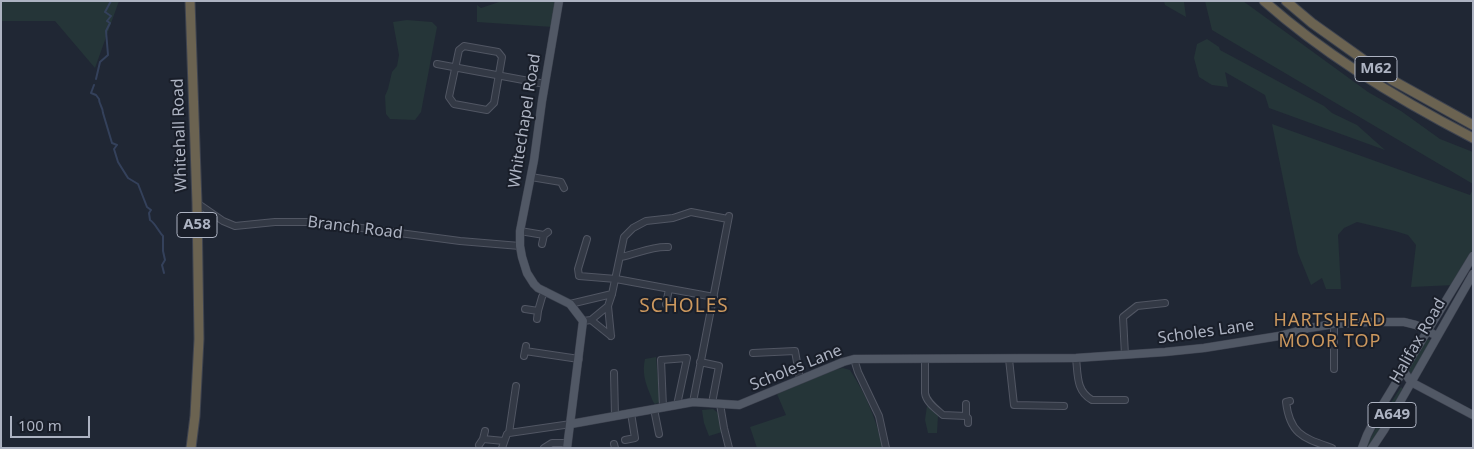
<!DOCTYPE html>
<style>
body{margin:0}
#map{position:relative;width:1474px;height:449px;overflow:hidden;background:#202734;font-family:"Noto Sans",sans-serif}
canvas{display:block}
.frame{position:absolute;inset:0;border:2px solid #adb3c2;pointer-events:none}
.scale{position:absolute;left:10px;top:416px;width:80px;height:22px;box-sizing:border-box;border:2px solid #adb3c2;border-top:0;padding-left:6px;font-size:15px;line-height:18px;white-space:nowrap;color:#adb3c2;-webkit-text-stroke:4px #191e29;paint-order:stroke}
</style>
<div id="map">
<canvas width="1474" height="449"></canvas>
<div class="frame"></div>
<div class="scale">100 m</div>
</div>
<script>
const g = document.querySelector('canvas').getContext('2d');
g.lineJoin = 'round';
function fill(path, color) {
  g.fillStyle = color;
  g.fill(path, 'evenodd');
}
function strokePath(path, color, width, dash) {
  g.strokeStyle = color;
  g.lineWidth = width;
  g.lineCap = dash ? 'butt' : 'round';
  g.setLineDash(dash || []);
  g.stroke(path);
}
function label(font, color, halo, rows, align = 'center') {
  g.font = font + ' "Noto Sans",sans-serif';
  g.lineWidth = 4;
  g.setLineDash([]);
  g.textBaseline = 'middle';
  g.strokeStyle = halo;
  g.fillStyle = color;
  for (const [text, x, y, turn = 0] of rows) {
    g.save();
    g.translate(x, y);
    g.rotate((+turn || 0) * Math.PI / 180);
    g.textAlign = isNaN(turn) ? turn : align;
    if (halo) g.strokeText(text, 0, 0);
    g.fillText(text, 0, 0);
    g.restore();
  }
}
fill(new Path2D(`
 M1,1H119L95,68L55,21H1Z
 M502,1H556L553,27L477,22V5L481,8Z
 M1164,1L1184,2L1186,17L1165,5Z
 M1205,1H1243L1368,92L1401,111L1440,139L1473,152V184L1212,30Z
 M407,20L432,22L437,27L421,112L415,120L390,119L386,114L385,96L388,89L392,72L397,66L399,55L393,22Z
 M1207,39L1219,47L1220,50L1324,106L1332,113L1357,125L1385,150L1269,108L1265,95L1225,72L1228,87L1212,85L1199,77L1194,58L1197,44Z
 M1272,124L1470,195L1473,189V256L1455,285L1411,287L1416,245L1408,235L1395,231L1357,222L1344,228L1338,235L1341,289H1326L1322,278L1311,285L1298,253Z
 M1426,339L1430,340V343L1413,372L1410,374L1407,371Z
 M656,357L660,402L655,404C652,401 652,398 650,394C645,382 642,372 645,359Z
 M843,368L850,370C867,397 875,416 883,448H757L750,427L786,415L777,394L833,370Z
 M1401,387L1403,389L1369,448H1365L1382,417Z
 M927,406L938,416L937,433H928L925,420Z
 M713,409L718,413L722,432L709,436L704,423L702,410Z`), '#253538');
strokePath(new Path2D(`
 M96,79L100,62L108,55L106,31L110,23L107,21L111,16L105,12L111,1
 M94,85L91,93L96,95L99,99C99,105 103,107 103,113L112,143L117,145L114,149L118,162L128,178L138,184L147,207L151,210L149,213L150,220C156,224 158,231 163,236V251L165,260L162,265L164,273`), '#34415b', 2);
const minor = new Path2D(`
 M464,46L498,52L502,57L494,103L487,110L454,104L449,97L459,50Z
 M437,64L545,84
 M531,177L561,182L564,188
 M197,203L223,221L235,226L275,222H316L460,241L520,246
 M520,231L544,235
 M587,239L578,269L579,276L616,279L714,297
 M542,244L544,235L548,232
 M621,257C637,254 651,246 668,247
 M570,304L612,294
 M666,304L669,289
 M525,309L538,311L542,297L545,291
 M537,319L538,311
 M591,320L611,336
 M583,321L591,320L608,306
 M611,336L608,306L612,294L624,237L633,228L646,221L673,218L691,212L728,219
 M525,351L579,359
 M753,353L795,351L800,379
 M1125,355L1123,317L1137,306L1165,303
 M524,356L526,346
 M1076,358C1078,375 1076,391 1092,400H1125
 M854,359L858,372L879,416L886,448
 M1009,359L1014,405L1064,406
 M925,360V393C926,402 936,409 943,415L966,416V404
 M700,362L719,366L712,403
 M1334,369V324
 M614,373L615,416
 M1290,401L1286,402C1290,435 1304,438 1332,448
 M693,402L729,216
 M720,404L724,428L729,448
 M663,407L661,360L687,358L677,405
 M654,409L659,434
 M966,416L968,418V423
 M509,433L516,386
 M483,439L504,441
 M625,440L635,438L631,413
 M614,444L615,448
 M479,445L483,439L485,431
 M502,448L507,434L509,433L571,424
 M544,448L552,443H568`);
const major = new Path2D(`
 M559,1L542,101L534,160L520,231V246L522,257L527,273L534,284L538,288L570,304L583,321L567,448
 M1403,370L1411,382L1473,415
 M571,424L693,402L739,405L843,362L854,359L1076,358L1165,352L1204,348L1279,336L1309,328L1334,324L1368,322H1404L1416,325L1437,336
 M1362,448L1367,435L1380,409L1473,256
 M1372,448L1384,430L1473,274`);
const highway = new Path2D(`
 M190,1L197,203L199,339L195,416L191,448
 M1264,1C1326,56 1399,100 1473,138
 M1286,1L1312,23L1392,80L1473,125`);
strokePath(minor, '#515663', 8);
strokePath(major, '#3d424f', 9);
strokePath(highway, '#3e434f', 11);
strokePath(minor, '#333945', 6);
strokePath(major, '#515865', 8);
strokePath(highway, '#6b6351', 9);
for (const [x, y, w] of [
 [1376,69,42],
 [197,225,40],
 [1392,415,48]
]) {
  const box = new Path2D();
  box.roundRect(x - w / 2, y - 12.5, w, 25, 4);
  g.fillStyle = '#191e29';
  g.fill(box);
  strokePath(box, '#adb3c2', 1);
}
label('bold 15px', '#adb3c2', null, [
 ["M62",1376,69],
 ["A58",197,225],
 ["A649",1392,415]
]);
label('16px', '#adb3c2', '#191e29', [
 ["Whitechapel Road",525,121,-81],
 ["Whitehall Road",180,135,-92],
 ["Branch Road",355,228,7],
 ["Scholes Lane",1206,332,-8],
 ["Halifax Road",1418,341,-60],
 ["Scholes Lane",796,368,-22]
]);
g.letterSpacing = '1px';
label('18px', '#cc985e', '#191e29', [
 ["HARTSHEAD",1330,321],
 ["MOOR TOP",1330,342]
]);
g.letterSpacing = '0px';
g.letterSpacing = '1px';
label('19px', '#cc985e', '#191e29', [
 ["SCHOLES",684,307]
]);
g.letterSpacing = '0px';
</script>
